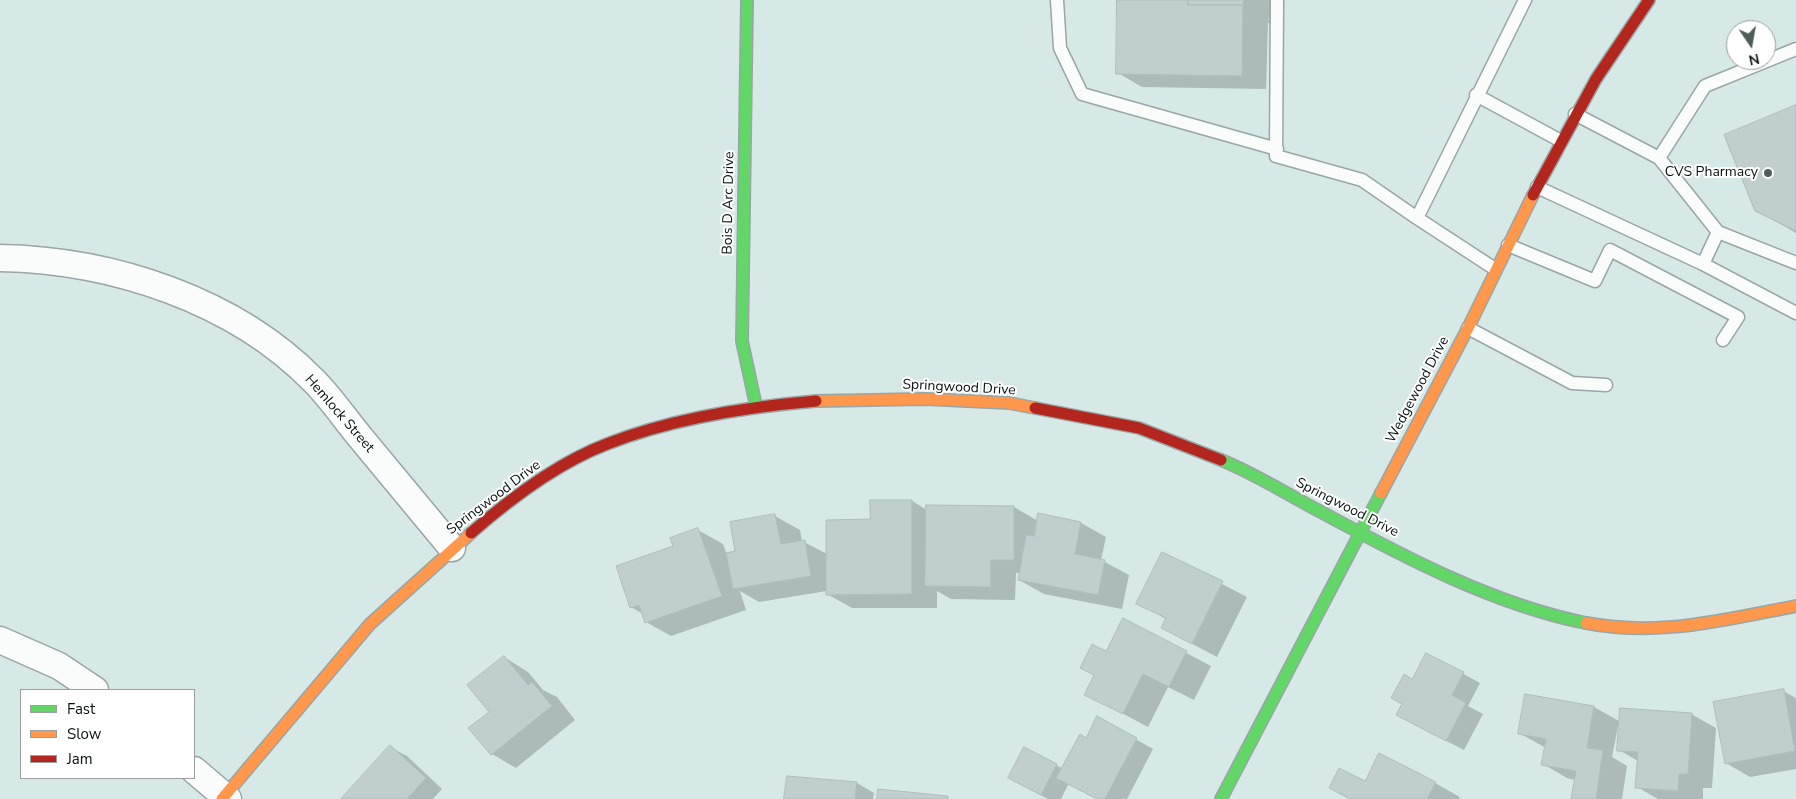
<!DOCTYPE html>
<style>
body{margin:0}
#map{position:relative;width:1796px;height:799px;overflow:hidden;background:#d7e9e7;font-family:"Nunito Sans",sans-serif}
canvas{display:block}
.legend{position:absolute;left:20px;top:689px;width:175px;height:90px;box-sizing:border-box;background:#fff;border:1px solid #9ba09f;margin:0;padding:6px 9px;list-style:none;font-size:15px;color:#061110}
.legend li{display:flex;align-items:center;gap:10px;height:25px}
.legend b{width:25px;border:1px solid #9ba09f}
.north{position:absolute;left:1726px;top:20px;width:50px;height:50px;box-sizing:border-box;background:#fff;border:1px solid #9ba09f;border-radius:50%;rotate:168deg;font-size:14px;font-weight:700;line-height:20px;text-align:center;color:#061110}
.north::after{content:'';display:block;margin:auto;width:18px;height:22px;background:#4f5d5b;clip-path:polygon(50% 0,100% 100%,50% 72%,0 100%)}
</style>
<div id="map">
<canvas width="1796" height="799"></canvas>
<ul class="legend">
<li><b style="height:6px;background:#63d668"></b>Fast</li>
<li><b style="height:6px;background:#ff974d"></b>Slow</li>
<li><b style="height:6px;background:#b3261e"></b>Jam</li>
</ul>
<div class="north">N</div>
</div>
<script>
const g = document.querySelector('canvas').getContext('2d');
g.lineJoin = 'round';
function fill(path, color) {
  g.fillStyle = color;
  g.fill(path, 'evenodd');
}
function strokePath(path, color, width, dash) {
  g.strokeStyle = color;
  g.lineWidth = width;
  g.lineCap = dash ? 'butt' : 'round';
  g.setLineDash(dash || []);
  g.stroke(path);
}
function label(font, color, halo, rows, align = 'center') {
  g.font = font + ' "Nunito Sans",sans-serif';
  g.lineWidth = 4;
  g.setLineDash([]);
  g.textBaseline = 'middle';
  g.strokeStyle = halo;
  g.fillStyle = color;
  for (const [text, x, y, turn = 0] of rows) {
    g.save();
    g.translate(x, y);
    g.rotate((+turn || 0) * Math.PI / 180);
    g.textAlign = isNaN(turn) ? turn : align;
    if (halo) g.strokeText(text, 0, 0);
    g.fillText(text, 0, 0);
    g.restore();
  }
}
fill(new Path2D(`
 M1119,0H1275L1274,22L1268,18L1271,23H1268L1266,89L1142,87L1118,73Z
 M1796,106V233L1756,210Z
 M912,501L927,510L1014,507L1038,521L1039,515L1081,523L1106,537L1101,560L1129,575L1122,609L1044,594L1019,580L1020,573H1016L1015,600L951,599L937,591V608H852L827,594V591L759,602L740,591L746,610L671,636L646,622L643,614L631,607L675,547L698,530L723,544L727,555L737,552L775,516L800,530L802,541L827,554L872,520Z
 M1163,553L1247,597L1217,657L1162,628L1166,619L1138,603Z
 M1124,620L1211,666L1194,700L1168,687L1148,727L1086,694Z
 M1427,654L1480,683L1468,706L1483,714L1464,750L1415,725L1404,704Z
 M504,657L528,672L543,690L557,697L575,720L516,768L492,754Z
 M1783,691L1796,698V769L1750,777L1726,763Z
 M1526,696L1594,707L1619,721L1612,757L1627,766L1622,799H1572L1575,780L1567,778L1543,764L1546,748L1519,733Z
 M1691,714L1716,728L1712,788H1703V799H1658L1637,787L1638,761L1619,750Z
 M1098,718L1153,749L1127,799H1098L1069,783L1061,799H1048L1009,778L1056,765L1063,769L1086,739Z
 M390,747L407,756L442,789L433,799H342Z
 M857,783L874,793L873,799H786Z
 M1435,783L1460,797L1459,799H1350L1330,788Z`), '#0003');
const building = new Path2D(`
 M1117,0H1188V5H1243L1242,76L1116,74Z
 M1188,0H1244L1243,5H1188Z
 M1796,105V231L1755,211L1724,135Z
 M870,500H912V594L826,595V520L870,519Z
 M926,505L1014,506V560H991V587L925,586Z
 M1038,513L1081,522L1075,554L1105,560L1098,595L1018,580L1026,535L1034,536Z
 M775,514L781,544L805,540L811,576L733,589L726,553L735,551L730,522Z
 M698,528L722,596L645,623L639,605L630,608L616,566L673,546L670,538Z
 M1162,552L1223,581L1192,644L1161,628L1166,618L1136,604Z
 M1123,618L1187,651L1169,687L1143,674L1123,714L1084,695L1094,675L1080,668L1092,644L1106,651Z
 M1426,653L1464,672L1452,695L1466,703L1446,741L1396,715L1402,704L1391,698L1404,674L1412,679Z
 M504,656L528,685L532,682L552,706L491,755L468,728L489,712L467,685Z
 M1784,689L1795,751L1725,764L1713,702Z
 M1525,694L1594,706L1587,748L1603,750L1596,799H1571L1576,771L1541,765L1546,739L1518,734Z
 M1620,708L1692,713L1688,774H1679L1678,791L1635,788L1638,752L1617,751Z
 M1097,716L1137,738L1105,799H1097L1056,778L1080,734L1086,738Z
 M390,745L426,778L407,799H341Z
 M1024,747L1057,764L1041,795L1008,778Z
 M1379,753L1436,782L1427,799H1350L1329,788L1339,768L1365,781Z
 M787,776L857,782L855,799H784Z
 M878,789L948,796V799H877Z`);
fill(building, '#c0cecd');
strokePath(building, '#afbdbc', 1);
const lane = new Path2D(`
 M1057,0L1060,48L1082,94L1277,149
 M1277,0L1276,156L1362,180L1417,218
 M1476,95L1561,141
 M1575,114L1659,158L1718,232L1796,263
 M1659,158L1705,86L1796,49
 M1537,187L1703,264L1796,313
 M1508,245L1595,281L1610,250L1738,317L1723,340
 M1703,264L1718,232
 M1495,269L1417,218L1525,0
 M1468,328L1572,383L1606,385`);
const street = new Path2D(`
 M0,258C112,260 235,300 314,381C331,398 345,419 360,437C391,474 421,511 452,548
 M0,640L59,666L95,690
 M194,770L228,799`);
const fast = new Path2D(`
 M747,0L742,341L756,406
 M1221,460C1256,474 1290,496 1323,513C1404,557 1495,605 1586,623
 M1221,799L1381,493`);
const slow = new Path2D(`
 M816,401L926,399L1009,403L1035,408
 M1381,493L1468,328L1533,195
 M1586,623C1660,637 1724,620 1796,606
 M222,799L370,624L471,533`);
const jam = new Path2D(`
 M1533,195L1596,79L1649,0
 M1035,408L1139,428L1221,460
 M471,533C511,498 557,463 607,444C673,418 746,407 816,401`);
strokePath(lane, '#98a6a5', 15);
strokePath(street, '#98a6a5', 29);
strokePath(fast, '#98a6a5', 14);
strokePath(slow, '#98a6a5', 14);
strokePath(jam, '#98a6a5', 14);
strokePath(lane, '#f9fcfb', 12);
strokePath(street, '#f9fcfb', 26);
strokePath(fast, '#63d668', 11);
strokePath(slow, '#ff974d', 11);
strokePath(jam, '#b3261e', 11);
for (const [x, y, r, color] of [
 [1768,173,5,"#4f5d5b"]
]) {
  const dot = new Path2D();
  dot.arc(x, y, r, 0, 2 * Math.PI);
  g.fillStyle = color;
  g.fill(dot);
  strokePath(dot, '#fff', 2);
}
label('14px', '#061110', '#fff', [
 ["CVS Pharmacy",1758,173]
], 'right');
label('14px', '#061110', '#fff', [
 ["Bois D Arc Drive",729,203,-89],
 ["Springwood Drive",959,388,3],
 ["Wedgewood Drive",1418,390,-62],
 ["Hemlock Street",339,414,49],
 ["Springwood Drive",494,498,-37],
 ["Springwood Drive",1347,508,27]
]);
</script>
